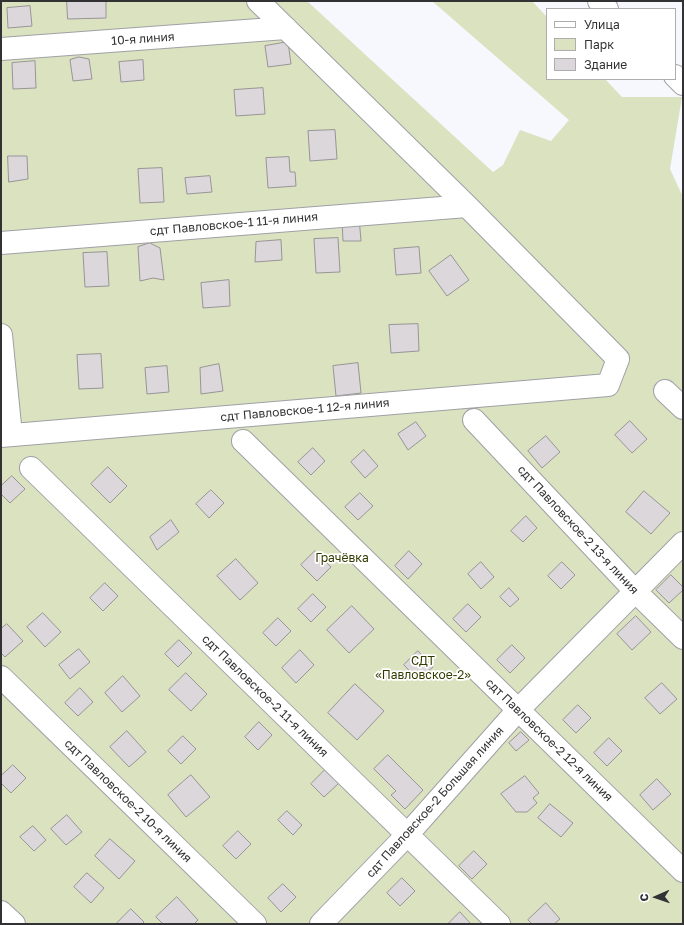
<!DOCTYPE html>
<meta charset="utf-8">
<style>
body{margin:0}
#map{position:relative;width:684px;height:925px;overflow:hidden;background:#f6f8fd;font-family:"Golos Text",sans-serif}
canvas{display:block}
.frame{position:absolute;inset:0;border:2px solid #323234;pointer-events:none}
.legend{position:absolute;left:546px;top:8px;width:130px;height:72px;box-sizing:border-box;background:#fff;border:1px solid #adadae;margin:0;padding:5px 7px;list-style:none;font-size:12px;color:#323234}
.legend li{display:flex;align-items:center;gap:8px;height:20px}
.legend b{width:20px;border:1px solid #adadae}
.north{position:absolute;left:636px;top:877px;width:40px;height:40px;-webkit-text-stroke:3px #fff;paint-order:stroke;rotate:268deg;font-size:11px;font-weight:700;line-height:16px;text-align:center;color:#323234}
.north::after{content:'';display:block;margin:auto;width:14px;height:18px;background:#323234;clip-path:polygon(50% 0,100% 100%,50% 72%,0 100%)}
</style>
<div id="map">
<canvas width="684" height="925"></canvas>
<div class="frame"></div>
<ul class="legend">
<li><b style="height:5px;background:#fff"></b>Улица</li>
<li><b style="height:11px;background:#dbe2c0"></b>Парк</li>
<li><b style="height:11px;background:#dbd7da"></b>Здание</li>
</ul>
<div class="north">С</div>
</div>
<script>
const g = document.querySelector('canvas').getContext('2d');
g.lineJoin = 'round';
function fill(path, color) {
  g.fillStyle = color;
  g.fill(path, 'evenodd');
}
function strokePath(path, color, width, dash) {
  g.strokeStyle = color;
  g.lineWidth = width;
  g.lineCap = dash ? 'butt' : 'round';
  g.setLineDash(dash || []);
  g.stroke(path);
}
function label(font, color, halo, rows, align = 'center') {
  g.font = font + ' "Golos Text",sans-serif';
  g.lineWidth = 3.5;
  g.setLineDash([]);
  g.textBaseline = 'middle';
  g.strokeStyle = halo;
  g.fillStyle = color;
  for (const [text, x, y, turn = 0] of rows) {
    g.save();
    g.translate(x, y);
    g.rotate((+turn || 0) * Math.PI / 180);
    g.textAlign = isNaN(turn) ? turn : align;
    if (halo) g.strokeText(text, 0, 0);
    g.fillText(text, 0, 0);
    g.restore();
  }
}
fill(new Path2D(`
 M1,1H307L493,172L503,165L520,130L551,141L569,120L432,1H532L547,17V79H605L622,97H682L670,169L683,197V924H1Z`), '#dbe2c0');
const building = new Path2D(`
 M67,1H106V18L68,19Z
 M30,6L32,26L8,28L7,8Z
 M288,42L291,64L268,67L265,46Z
 M79,57L89,59L92,79L73,81L70,60Z
 M143,60L144,80L121,82L119,62Z
 M35,61L36,88L13,89L12,63Z
 M263,88L265,114L236,116L234,90Z
 M335,130L337,159L310,161L308,131Z
 M8,156H27L28,179L9,182Z
 M289,157L290,172H295L296,186L268,188L266,158Z
 M162,168L164,202L140,203L138,169Z
 M210,176L212,192L187,194L185,178Z
 M359,217L361,241H343L342,220Z
 M338,238L340,272L316,273L314,239Z
 M281,240L282,260L255,262L256,242Z
 M150,243L160,248L164,280L153,278L140,281L138,247Z
 M419,247L421,273L396,275L394,249Z
 M107,252L109,286L85,287L83,253Z
 M451,255L469,280L447,296L429,271Z
 M229,280L230,306L203,308L201,283Z
 M418,324L419,351L391,353L389,325Z
 M101,354L103,388L79,389L77,355Z
 M358,363L361,393L336,396L333,366Z
 M219,364L223,391L201,394L200,368Z
 M167,366L169,392L147,394L145,368Z
 M630,421L647,439L632,453L615,435Z
 M416,422L426,436L408,450L398,434Z
 M546,436L560,452L542,468L528,451Z
 M313,448L325,461L311,475L298,462Z
 M364,450L378,466L365,478L351,462Z
 M108,467L127,486L110,503L91,484Z
 M12,476L25,489L10,503L1,494V486Z
 M211,490L224,503L209,518L196,504Z
 M644,491L670,513L651,534L626,512Z
 M360,493L373,506L358,520L345,507Z
 M526,516L537,528L523,542L511,531Z
 M171,520L179,532L157,550L150,537Z
 M315,551L331,567L317,581L301,565Z
 M409,551L422,564L408,579L395,566Z
 M236,559L258,583L240,600L217,576Z
 M481,562L494,577L481,589L468,574Z
 M562,562L575,575L561,589L548,576Z
 M671,575L683,587V590L669,603L656,590Z
 M105,583L118,596L103,611L90,598Z
 M509,588L519,599L510,607L500,597Z
 M313,594L326,607L311,622L298,609Z
 M468,604L481,617L466,632L453,619Z
 M352,606L374,629L349,653L327,630Z
 M43,613L61,632L45,647L27,627Z
 M636,616L651,632L632,650L617,634Z
 M278,618L291,631L276,646L263,633Z
 M7,624L23,641L5,657L1,653V629Z
 M179,640L192,653L178,667L165,654Z
 M512,645L525,658L510,673L497,660Z
 M79,649L90,662L70,679L59,665Z
 M300,650L314,665L296,683L282,668Z
 M418,651L433,667L418,680L404,665Z
 M186,673L207,694L191,711L169,690Z
 M123,676L140,696L122,712L105,693Z
 M662,683L677,699L660,714L645,698Z
 M355,684L384,711L357,740L328,713Z
 M80,688L93,702L78,716L65,703Z
 M578,705L591,718L576,733L563,720Z
 M259,722L272,735L258,750L245,737Z
 M127,731L146,752L129,767L110,747Z
 M521,732L529,740L516,751L509,743Z
 M183,736L196,749L181,764L168,751Z
 M609,738L622,751L607,766L594,753Z
 M388,755L423,790L405,809L391,795L396,791L374,769Z
 M13,765L26,778L11,793L1,783V776Z
 M325,770L339,783L324,797L311,784Z
 M191,775L210,797L186,817L168,795Z
 M525,776L539,793L533,798L537,803L527,812H516L501,794Z
 M657,779L671,794L653,810L640,795Z
 M550,804L573,823L561,837L538,818Z
 M287,811L302,825L293,835L278,820Z
 M67,815L82,832L66,845L51,829Z
 M33,826L46,840L34,851L20,837Z
 M238,831L251,844L236,859L223,846Z
 M110,839L135,861L119,879L95,856Z
 M474,851L487,864L472,879L459,866Z
 M87,873L104,888L91,903L74,887Z
 M402,878L415,891L400,906L387,893Z
 M283,884L296,897L281,912L268,898Z
 M177,897L198,920L194,924H163L156,917Z
 M546,903L560,919L554,924H532L528,920Z
 M131,909L144,922L142,924H117V923Z
 M460,912L471,924H448Z`);
fill(building, '#dbd7da');
strokePath(building, '#999598', 1);
const minor = new Path2D(`
 M599,1L607,9
 M1,49L286,28
 M675,76L683,84
 M1,243L467,206
 M1,335L11,435
 M665,391L683,408
 M474,420L636,592L683,638
 M1,436L608,385L618,359L467,206L258,1
 M243,441L683,871
 M31,468L499,924
 M1,677L255,924
 M1,912L14,924
 M321,924L407,835L518,710L683,543`);
strokePath(minor, '#9fa0a5', 24);
strokePath(minor, '#fff', 22);
label('12px', '#323234', '#fff', [
 ["10-я линия",143,39,-4],
 ["сдт Павловское-1 11-я линия",234,224,-5],
 ["сдт Павловское-1 12-я линия",305,410,-5],
 ["сдт Павловское-2 13-я линия",578,530,47],
 ["сдт Павловское-2 11-я линия",265,696,44],
 ["сдт Павловское-2 12-я линия",549,740,44],
 ["сдт Павловское-2 10-я линия",128,801,44],
 ["сдт Павловское-2 Большая линия",435,802,-48]
]);
label('12px', '#343b00', '#fff', [
 ["Грачёвка",342,558],
 ["СДТ",423,661],
 ["«Павловское-2»",423,675]
]);
</script>
